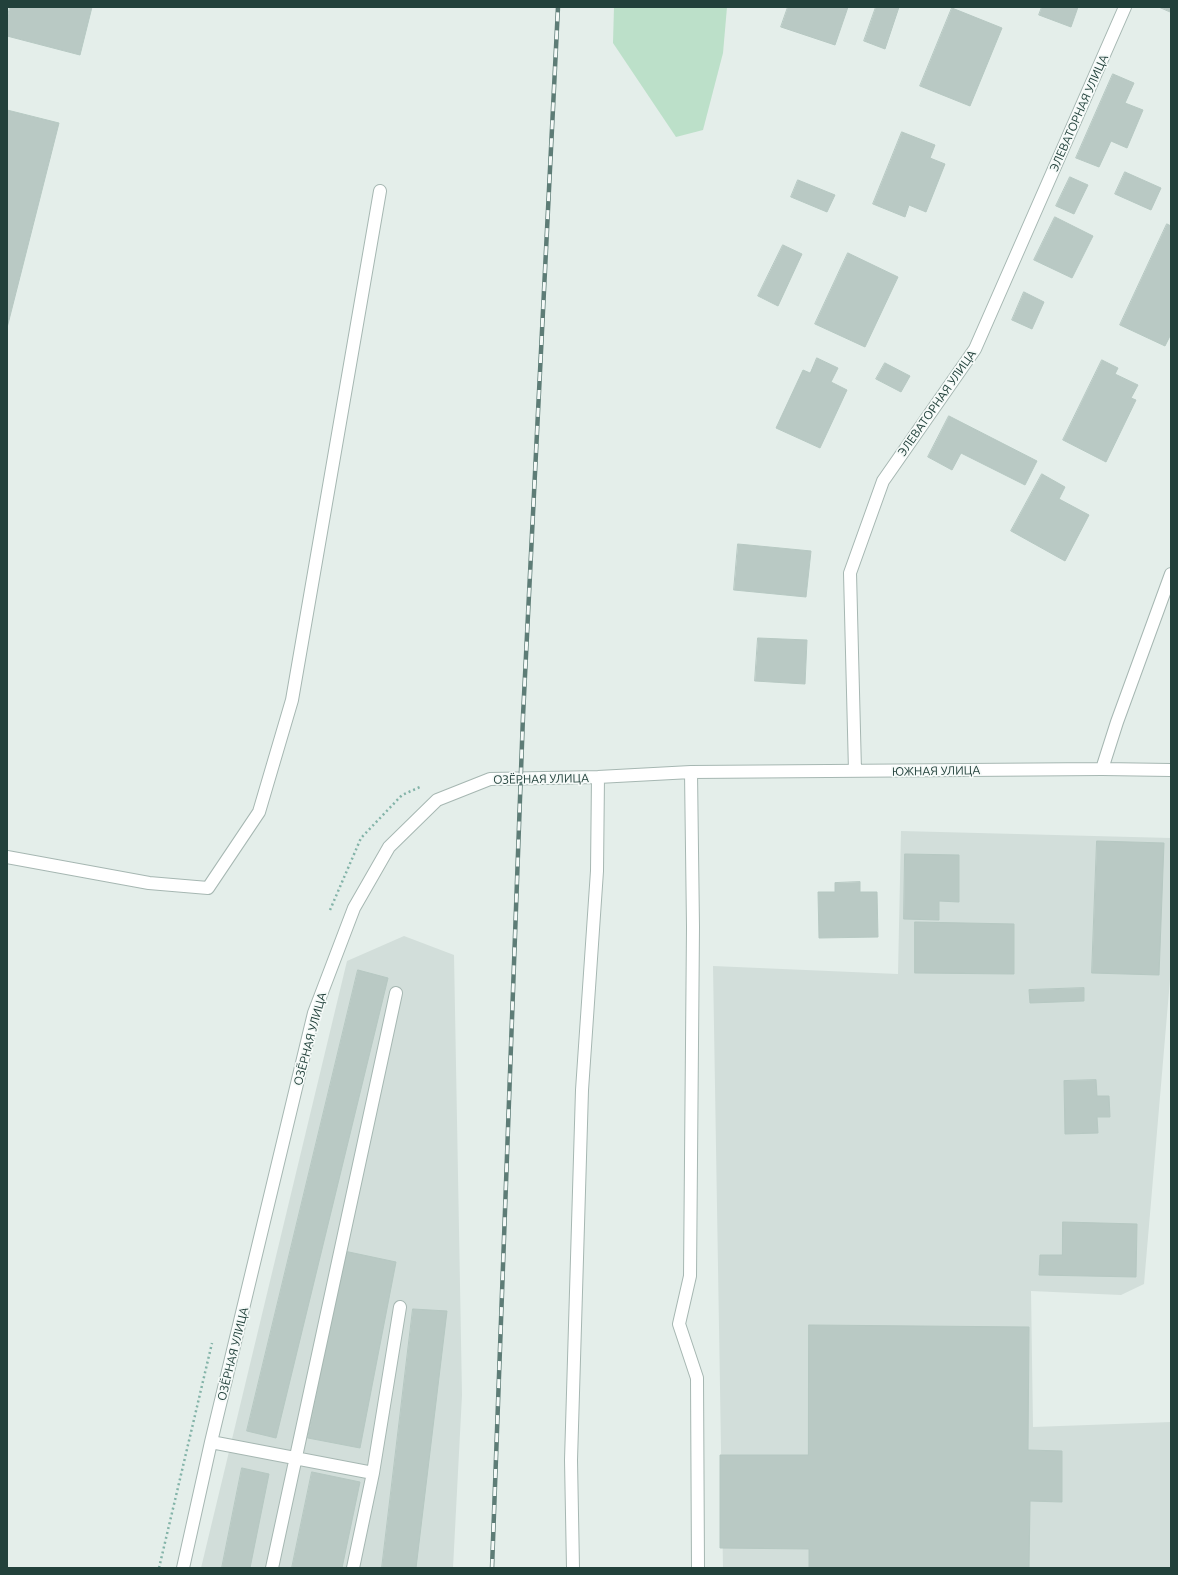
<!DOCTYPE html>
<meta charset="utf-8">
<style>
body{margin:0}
#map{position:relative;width:1178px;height:1575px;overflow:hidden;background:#e4eeea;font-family:Ubuntu,sans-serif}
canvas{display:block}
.frame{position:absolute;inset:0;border:8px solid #22413b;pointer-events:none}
</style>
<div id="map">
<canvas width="1178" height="1575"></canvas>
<div class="frame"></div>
</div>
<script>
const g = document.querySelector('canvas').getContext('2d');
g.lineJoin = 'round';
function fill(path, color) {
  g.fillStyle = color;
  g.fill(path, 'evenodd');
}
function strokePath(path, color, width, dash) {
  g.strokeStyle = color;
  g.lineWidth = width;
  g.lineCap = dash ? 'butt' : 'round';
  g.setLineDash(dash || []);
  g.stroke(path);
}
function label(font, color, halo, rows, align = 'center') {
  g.font = font + ' Ubuntu,sans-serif';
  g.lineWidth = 3.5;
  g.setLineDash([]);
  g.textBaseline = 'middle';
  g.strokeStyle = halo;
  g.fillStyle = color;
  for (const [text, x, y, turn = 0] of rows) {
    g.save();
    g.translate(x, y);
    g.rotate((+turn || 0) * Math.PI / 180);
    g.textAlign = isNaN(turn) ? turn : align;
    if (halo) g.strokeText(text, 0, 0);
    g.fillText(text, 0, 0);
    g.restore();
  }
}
fill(new Path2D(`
 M901,831L1171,838V968L1144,1284L1121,1295L1031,1291L1033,1427L1171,1422V1568H723L713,966L898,974Z
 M404,936L454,955L462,1395L453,1568H201L347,961Z`), '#d2deda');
fill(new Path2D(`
 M614,7H727L723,53L703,130L676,137L613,43Z`), '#bce0c9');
const building = new Path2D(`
 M10,7H92L80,55L7,36V19Z
 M788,7H848L835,45L781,27Z
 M876,7H899L885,49L864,41Z
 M1042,7H1078L1071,27L1039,15Z
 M1159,7H1171V12Z
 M952,8L1002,28L970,106L920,86Z
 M1113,74L1134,83L1125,103L1143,110L1127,148L1111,141L1099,167L1076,158Z
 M7,110L59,123L7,328Z
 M902,132L935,145L930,158L945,164L926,212L909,205L905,217L873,204Z
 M1125,172L1161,188L1151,210L1115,194Z
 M1070,177L1088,185L1074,214L1056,206Z
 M798,180L835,195L827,212L791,197Z
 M1055,217L1093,236L1072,278L1034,260Z
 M1167,224L1171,226V334L1165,346L1120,325Z
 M783,245L802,254L778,306L758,296Z
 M848,253L898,277L865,347L815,324Z
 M1024,292L1044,302L1032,329L1012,320Z
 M817,358L838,368L831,382L847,390L820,448L776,428L803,370L810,373Z
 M1102,360L1118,368L1115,374L1138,385L1131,398L1136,400L1106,462L1063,440Z
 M885,363L910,376L901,392L876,379Z
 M949,416L1037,461L1025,485L961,453L952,470L928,457Z
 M1042,474L1065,487L1059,499L1089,515L1065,561L1011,531Z
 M738,544L811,551L806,597L734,590Z
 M758,638L807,640L805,684L755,681Z
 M1097,841L1164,843L1159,975L1092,973Z
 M905,854L959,855V902L939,901V920L904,919Z
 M860,882V892H877L878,937L819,938L818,892H835V883Z
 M915,922L1014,924V974L915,973Z
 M358,970L388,978L276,1438L247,1431Z
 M1084,988V1001L1030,1003L1029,990Z
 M1096,1080L1097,1096H1109L1110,1117H1097L1098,1133L1065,1134L1064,1081Z
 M1063,1222L1137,1224L1136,1277L1039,1275L1040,1255H1062Z
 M344,1251L396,1262L360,1448L308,1438Z
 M413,1309L447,1311L416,1568H382Z
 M809,1325L1029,1327L1028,1450L1062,1451V1502L1030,1501L1029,1568H809V1549L720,1548V1455H808Z
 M242,1468L269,1474L250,1568H222Z
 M312,1472L360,1482L342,1568H292Z`);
fill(building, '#b9c9c4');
strokePath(building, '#b6c8c2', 1);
const minor = new Path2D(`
 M1102,769L1117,722L1171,574
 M855,771L850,573L883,481L975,349L1125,7
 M691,772L693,927L690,1276L679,1324L697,1378L698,1568
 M7,857L149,883L208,888L259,812L292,700L380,191
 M211,1442L373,1473L353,1568
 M373,1473L400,1307
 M183,1568L211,1442L314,1013L354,908L389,847L437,800L490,779L598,777L691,772L1102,769L1171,770
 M272,1568L396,993
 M573,1568L571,1460L582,1090L597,871L598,777`);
strokePath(minor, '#a6b7b2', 14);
strokePath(new Path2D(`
 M330,910L361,838L402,795L420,787
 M159,1568L212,1343`), '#83b3a8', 2.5, [2, 3]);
strokePath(minor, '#fff', 12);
const rail = new Path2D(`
 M492,1568L523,716L558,7`);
strokePath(rail, '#5d7c76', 4.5);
strokePath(rail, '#f5faf8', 3, [9]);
label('12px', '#22413b', '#f5faf8', [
 ["ЭЛЕВАТОРНАЯ УЛИЦА",1079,113,-66],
 ["ЭЛЕВАТОРНАЯ УЛИЦА",937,403,-55],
 ["ЮЖНАЯ УЛИЦА",936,771,-1],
 ["ОЗЁРНАЯ УЛИЦА",541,779,-1],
 ["ОЗЁРНАЯ УЛИЦА",310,1039,-75],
 ["ОЗЁРНАЯ УЛИЦА",233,1354,-76]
]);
</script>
